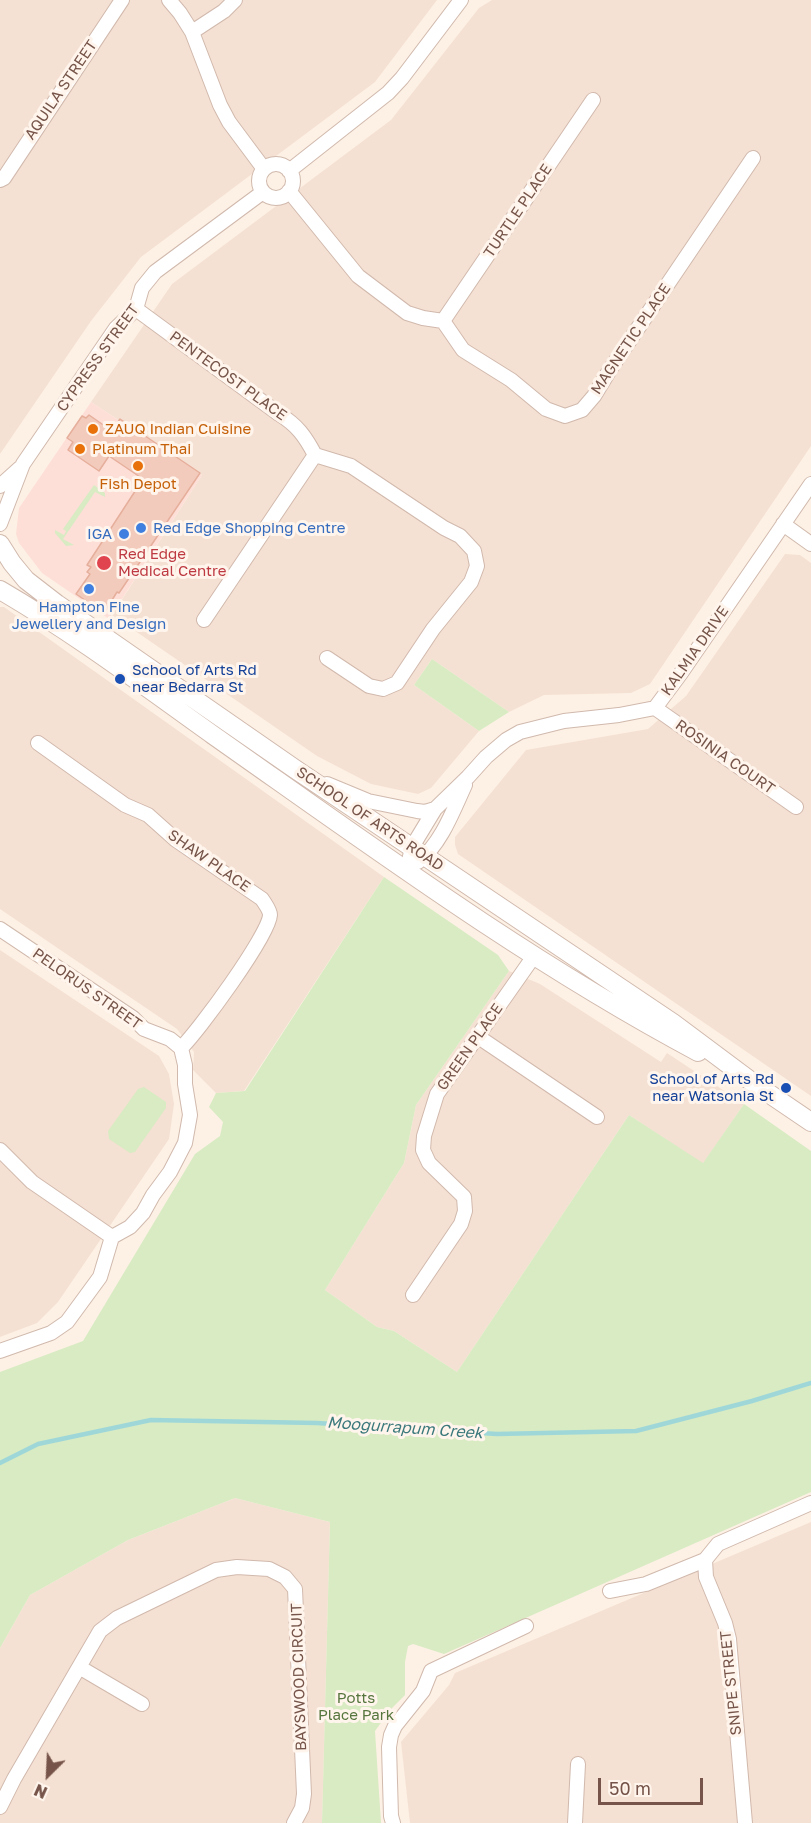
<!DOCTYPE html>
<style>
body{margin:0}
#map{position:relative;width:811px;height:1823px;overflow:hidden;background:#fdf1e5;font-family:"Golos Text",sans-serif}
canvas{display:block}
.north{position:absolute;left:18px;top:1745px;width:60px;height:60px;-webkit-text-stroke:4px #fff5ec;paint-order:stroke;rotate:204deg;font-size:16px;font-weight:700;line-height:24px;text-align:center;color:#765449}
.north::after{content:'';display:block;margin:auto;width:21px;height:27px;background:#765449;clip-path:polygon(50% 0,100% 100%,50% 72%,0 100%)}
.scale{position:absolute;left:598px;top:1778px;width:105px;height:27px;box-sizing:border-box;border:3px solid #765449;border-top:0;padding-left:8px;font-size:18px;line-height:21px;white-space:nowrap;color:#765449;-webkit-text-stroke:4px #fff5ec;paint-order:stroke}
</style>
<div id="map">
<canvas width="811" height="1823"></canvas>
<div class="north">N</div>
<div class="scale">50 m</div>
</div>
<script>
const g = document.querySelector('canvas').getContext('2d');
g.lineJoin = 'round';
function fill(path, color) {
  g.fillStyle = color;
  g.fill(path, 'evenodd');
}
function strokePath(path, color, width, dash) {
  g.strokeStyle = color;
  g.lineWidth = width;
  g.lineCap = dash ? 'butt' : 'round';
  g.setLineDash(dash || []);
  g.stroke(path);
}
function label(font, color, halo, rows, align = 'center') {
  g.font = font + ' "Golos Text",sans-serif';
  g.lineWidth = 6;
  g.setLineDash([]);
  g.textBaseline = 'middle';
  g.strokeStyle = halo;
  g.fillStyle = color;
  for (const [text, x, y, turn = 0] of rows) {
    g.save();
    g.translate(x, y);
    g.rotate((+turn || 0) * Math.PI / 180);
    g.textAlign = isNaN(turn) ? turn : align;
    if (halo) g.strokeText(text, 0, 0);
    g.fillText(text, 0, 0);
    g.restore();
  }
}
fill(new Path2D(`
 M0,0H437L375,82L141,257L91,321L0,454Z
 M492,0H811V446L650,684L631,693L544,695L509,712L432,659L414,685L479,731L431,788L418,794L371,784L317,756L112,615L202,475L91,402L172,284L391,120L479,8Z
 M785,554L800,555L811,563V1096L458,854L455,845V837L526,750L648,729L686,696Z
 M0,607H4L384,877L244,1091L216,1093L193,1070L194,1052L177,1029L0,909Z
 M0,950L159,1056L169,1074L174,1104L169,1139L58,1302L37,1323L0,1337Z
 M509,971L540,984L661,1062L667,1053L744,1104L703,1164L629,1115L457,1372L394,1331L377,1327L325,1290L404,1163L416,1105Z
 M235,1498L330,1522L322,1823H0V1648L30,1595L128,1540Z
 M811,1522V1823H410L401,1742L449,1685L455,1673Z`), '#f5e1d3');
fill(new Path2D(`
 M91,402L202,475L109,619L42,573L19,543L16,534L19,508Z`), '#fddfd8');
fill(new Path2D(`
 M94,485L105,493V497L95,492L63,539L74,545L66,546L55,533V530L64,535L66,531L63,529Z
 M432,659L509,712L479,731L414,685Z
 M384,877L498,955L509,971L416,1105L404,1163L325,1290L377,1327L394,1331L457,1372L629,1115L703,1163L744,1104L811,1151V1492L444,1654L413,1644L408,1646L405,1662V1695L391,1709L375,1731L381,1823H322L330,1522L235,1498L128,1540L30,1595L0,1648V1372L83,1341L195,1154L220,1136L223,1122L209,1107L216,1093L245,1091Z
 M144,1087L166,1102V1108L135,1152L130,1153L109,1139L108,1131L138,1089Z`), '#d8ebc3');
strokePath(new Path2D(`
 M0,1463L38,1444L151,1420L317,1423L497,1434L636,1431L752,1401L811,1383`), '#9fd7d9', 4.5);
const building = new Path2D(`
 M89,415L112,431L120,419L200,473L119,593L117,592L104,613L76,594L90,574L87,572L91,567L87,565L143,479L109,456L99,471L68,450L73,442L67,438L82,416L86,418Z`);
fill(building, '#f3cbbc');
strokePath(building, '#e6af9c', 1.5);
const minor = new Path2D(`
 M169,0L180,13L192,32L220,105L229,122L264,169
 M192,32L224,11L235,0
 M259 181a17 17 0 1 1 34 0a17 17 0 1 1-34 0Z
 M289,171L388,93L402,78L461,0
 M0,180L4,178L122,0
 M289,191L358,276L407,313L423,318L443,321L463,350L511,380L546,409L565,416L582,410L594,396L611,368L753,158
 M136,309L279,414C297,425 305,436 315,455L351,466L444,528L460,536L474,551L477,566L471,582L433,629L397,683L383,689L369,686L327,658
 M443,321L593,100
 M0,486L20,468
 M0,524L23,464L116,328L136,309L142,288L155,272L263,192
 M783,524L811,544
 M204,620L315,455
 M655,708L796,807
 M38,743L125,805L148,815L176,840L262,899C265,904 270,910 270,915C269,935 198,1032 181,1048
 M327,784L368,801L417,811L425,812L435,809
 M418,862C441,844 453,811 465,785
 M407,871L412,847L435,809L468,777L486,757L506,740L520,732L564,721L619,715L655,708L681,673L811,484
 M0,929L133,1018L144,1029L170,1039L181,1048L185,1065V1084L190,1115L185,1143L170,1172L153,1195L143,1213L130,1227L112,1237L100,1277L67,1322L51,1333L0,1351
 M477,1036L597,1117
 M0,1150L32,1182L112,1237
 M413,1295L461,1224L465,1211L464,1197L429,1163L423,1150L424,1136L437,1094L534,956
 M610,1591L646,1584L705,1560
 M79,1667L142,1704
 M0,1807L14,1779L100,1631L117,1618L216,1570L237,1567L269,1569L285,1577L295,1589L304,1794L302,1808L294,1823
 M393,1823L391,1816L389,1747L391,1735L395,1726L423,1691L431,1671L526,1626
 M575,1823L578,1764
 M745,1823L729,1639L725,1623L706,1577L705,1560L718,1544L811,1503`);
const tertiary = new Path2D(`
 M0,544L12,563L26,580L57,604L295,769L673,1023L752,1082L811,1122
 M0,590C74,633 143,685 213,735C371,846 527,961 698,1052`);
strokePath(minor, '#d1b9ad', 16);
strokePath(tertiary, '#d1b9ad', 20);
strokePath(minor, '#fff', 14);
strokePath(tertiary, '#fff', 18);
for (const [x, y, r, color] of [
 [93,429,6,"#e8710a"],
 [80,449,6,"#e8710a"],
 [138,466,6,"#e8710a"],
 [141,528,6,"#3f7fe0"],
 [124,534,6,"#3f7fe0"],
 [104,563,8,"#e0444e"],
 [89,589,6,"#3f7fe0"],
 [120,679,6,"#1a4fb4"],
 [786,1088,6,"#1a4fb4"]
]) {
  const dot = new Path2D();
  dot.arc(x, y, r, 0, 2 * Math.PI);
  g.fillStyle = color;
  g.fill(dot);
  strokePath(dot, '#fff5ec', 2);
}
label('15px', '#765449', '#fff5ec', [
 ["AQUILA STREET",61,90,-56],
 ["TURTLE PLACE",518,211,-56],
 ["MAGNETIC PLACE",631,339,-56],
 ["CYPRESS STREET",98,358,-54],
 ["PENTECOST PLACE",228,376,36],
 ["KALMIA DRIVE",695,651,-55],
 ["ROSINIA COURT",725,757,35],
 ["SCHOOL OF ARTS ROAD",370,819,34],
 ["SHAW PLACE",209,861,35],
 ["PELORUS STREET",87,989,35],
 ["GREEN PLACE",470,1047,-55],
 ["BAYSWOOD CIRCUIT",299,1677,-92],
 ["SNIPE STREET",731,1683,-96]
]);
label('15px', '#c56008', '#fff5ec', [
 ["ZAUQ Indian Cuisine",105,429],
 ["Platinum Thai",92,449],
 ["Fish Depot",138,484,"center"]
], 'left');
label('15px', '#366cbe', '#fff5ec', [
 ["Red Edge Shopping Centre",153,528],
 ["IGA",112,534,"right"],
 ["Hampton Fine",89,607,"center"],
 ["Jewellery and Design",89,624,"center"]
], 'left');
label('15px', '#be3a42', '#fff5ec', [
 ["Red Edge",118,554],
 ["Medical Centre",118,571]
], 'left');
label('15px', '#164399', '#fff5ec', [
 ["School of Arts Rd",132,670],
 ["near Bedarra St",132,687],
 ["School of Arts Rd",774,1079,"right"],
 ["near Watsonia St",774,1096,"right"]
], 'left');
label('15px', '#56763e', '#fff5ec', [
 ["Potts",356,1698],
 ["Place Park",356,1715]
]);
label('italic 16px', '#3c797c', '#fff5ec', [
 ["Moogurrapum Creek",405,1428,4]
]);
</script>
